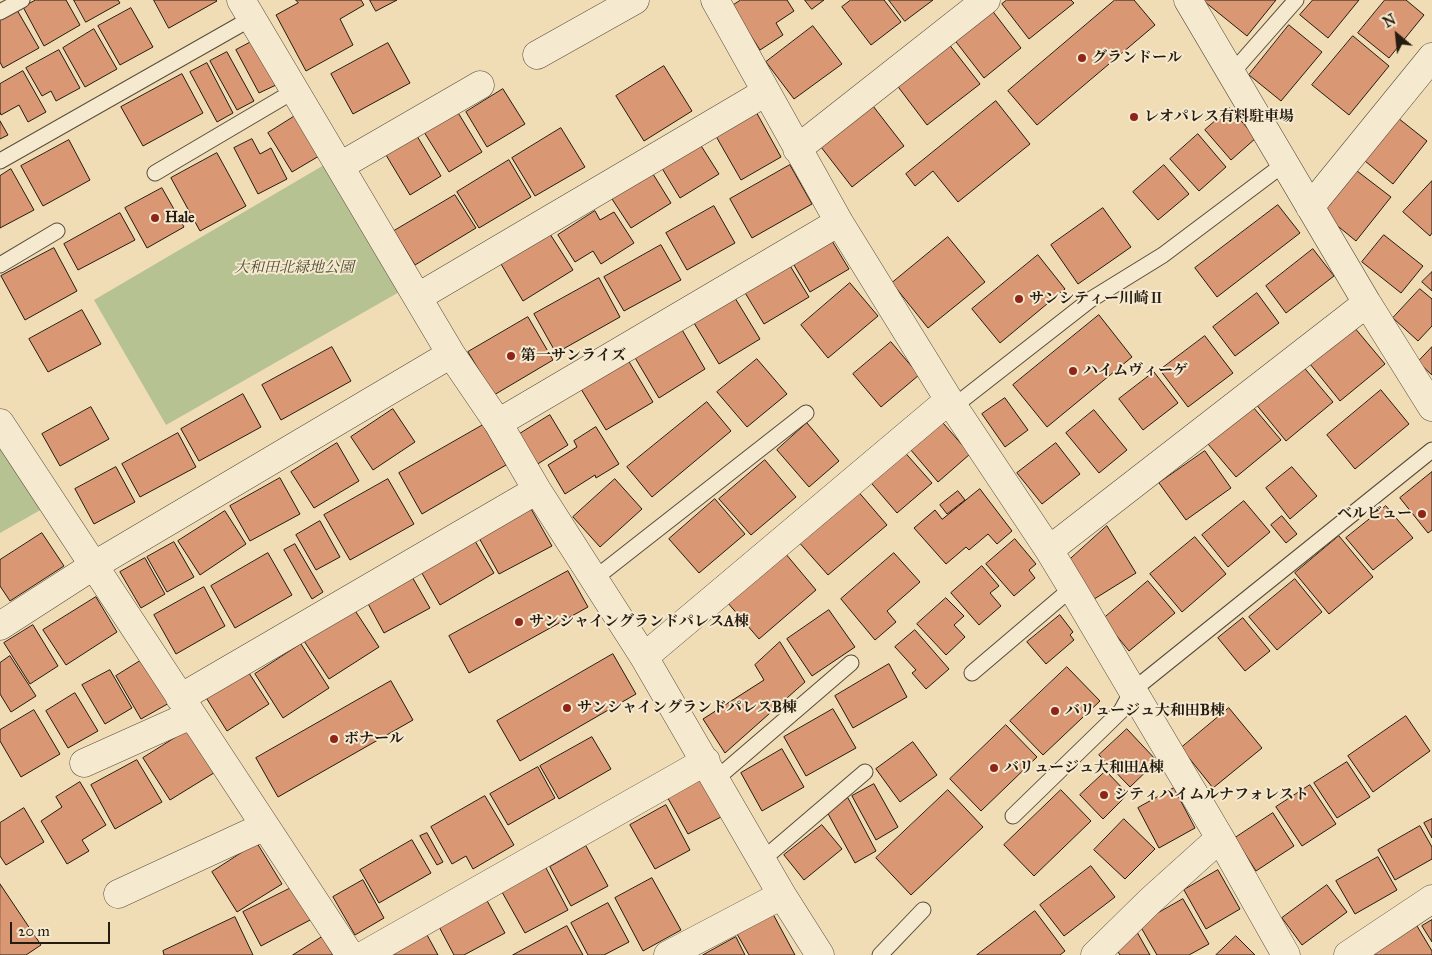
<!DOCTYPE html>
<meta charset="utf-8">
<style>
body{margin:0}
#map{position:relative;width:1432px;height:955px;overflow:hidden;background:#f0ddb6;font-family:"IM FELL Great Primer",serif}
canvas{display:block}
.north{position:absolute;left:1372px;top:10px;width:50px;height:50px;-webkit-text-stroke:4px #f5e9d0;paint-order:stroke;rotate:332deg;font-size:14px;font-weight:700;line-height:20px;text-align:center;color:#251b0f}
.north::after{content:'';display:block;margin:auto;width:18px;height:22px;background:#251b0f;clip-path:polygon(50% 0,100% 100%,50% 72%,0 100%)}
.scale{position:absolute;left:10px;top:922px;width:100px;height:22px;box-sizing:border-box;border:2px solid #251b0f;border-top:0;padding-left:6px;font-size:15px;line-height:18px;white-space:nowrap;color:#251b0f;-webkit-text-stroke:4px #f5e9d0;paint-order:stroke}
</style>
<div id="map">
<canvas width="1432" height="955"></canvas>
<div class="north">N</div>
<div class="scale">20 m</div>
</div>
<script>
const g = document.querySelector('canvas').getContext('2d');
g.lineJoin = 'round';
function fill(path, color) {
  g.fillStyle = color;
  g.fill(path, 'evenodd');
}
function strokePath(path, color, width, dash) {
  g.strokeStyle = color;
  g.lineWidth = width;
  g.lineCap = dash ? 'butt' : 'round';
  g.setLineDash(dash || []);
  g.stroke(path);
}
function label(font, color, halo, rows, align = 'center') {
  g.font = font + ' "IM FELL Great Primer","Noto Serif JP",serif';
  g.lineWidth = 4;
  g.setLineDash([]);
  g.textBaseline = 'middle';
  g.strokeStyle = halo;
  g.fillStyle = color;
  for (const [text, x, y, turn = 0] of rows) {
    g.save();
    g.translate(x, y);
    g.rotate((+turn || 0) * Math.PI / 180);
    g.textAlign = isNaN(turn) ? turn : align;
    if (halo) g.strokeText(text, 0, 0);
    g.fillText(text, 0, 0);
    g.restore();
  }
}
fill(new Path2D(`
 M324,165L401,291L166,425L94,300Z
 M0,439L44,508L0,533Z`), '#b6c291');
const building = new Path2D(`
 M36,0H66L80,25L44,46L23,7Z
 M74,0H118L120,3L86,22Z
 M154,0H216L217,1L169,28Z
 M296,0H361L364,5L340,19L353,45L306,71L276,15L298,3Z
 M370,0H397L376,11Z
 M741,0H787L794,11L776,23L783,35L760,50L732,6Z
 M805,0H824L812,9Z
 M851,0H884L901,22L871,45L842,7Z
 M889,0H933L905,21Z
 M1007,0H1071L1074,3L1029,39L1002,4Z
 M1115,0H1134L1155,25L1037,125L1008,91Z
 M1207,0H1276L1247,36L1205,2Z
 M1313,0H1359L1328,38L1300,15Z
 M1385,0H1406L1424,15L1389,58L1358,33Z
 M131,8L153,47L120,65L98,26Z
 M991,9L1021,48L984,78L953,38Z
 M17,10L39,48L3,68L0,62V20Z
 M1289,25L1322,52L1281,101L1249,75Z
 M813,26L842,64L794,99L766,62Z
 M94,29L117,69L85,87L63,48Z
 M1353,36L1389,66L1349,115L1312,85Z
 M253,41L276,85L259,93L236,50Z
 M388,43L410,83L353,114L331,74Z
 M948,43L980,84L927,125L896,84Z
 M59,50L80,88L56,101L51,91L42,96L26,68Z
 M227,52L254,101L237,110L210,61Z
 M207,63L233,113L217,122L190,72Z
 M664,66L692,111L644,141L616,96Z
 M23,71L46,112L28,122L19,105L1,115L0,112V84Z
 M182,74L203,113L143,146L121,107Z
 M503,89L525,124L487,147L466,112Z
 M996,101L1030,144L958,202L933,171L915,186L906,174Z
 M873,106L904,146L852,187L821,147Z
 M754,108L781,157L741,180L713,131Z
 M1230,108L1256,138L1231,160L1205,130Z
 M457,111L482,152L449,172L424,132Z
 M295,116L319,156L292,172L268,133Z
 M1398,118L1427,141L1393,184L1365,161Z
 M0,121L8,135L0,139Z
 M561,128L585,167L535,196L512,158Z
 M1198,134L1226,167L1199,191L1170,159Z
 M417,136L441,176L410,195L386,155Z
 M252,139L260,154L271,148L287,179L258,194L234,148Z
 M69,140L90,180L43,206L21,166Z
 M698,141L719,174L680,198L660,165Z
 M217,153L246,206L200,231L171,178Z
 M509,160L531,197L479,228L457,192Z
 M790,165L812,204L752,238L730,199Z
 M1164,165L1189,194L1158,220L1133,192Z
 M11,169L34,210L0,228V176Z
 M1357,171L1391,197L1356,241L1323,214Z
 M653,174L671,203L631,228L612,199Z
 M1432,181V233L1430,236L1403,212Z
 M162,188L184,227L147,248L125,208Z
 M455,195L476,228L415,265L394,231Z
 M1278,205L1300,233L1217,297L1195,268Z
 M714,206L735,243L687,270L666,233Z
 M1103,208L1131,247L1078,284L1051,245Z
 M595,211L600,220L614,212L634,243L601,264L593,251L575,262L558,235Z
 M120,213L135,240L78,270L64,244Z
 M550,234L573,270L523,301L501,264Z
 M1384,235L1423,266L1401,293L1362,262Z
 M829,236L849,269L810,292L791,260Z
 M948,237L985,282L928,328L892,283Z
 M661,245L681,280L624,311L604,277Z
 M54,248L77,291L25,320L1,276Z
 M1313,249L1334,276L1286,313L1266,286Z
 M1038,255L1065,289L1000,343L972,309Z
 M789,264L809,297L764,324L744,291Z
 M1432,272V291L1422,282Z
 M599,278L620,317L556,353L534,314Z
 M850,283L878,316L828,358L801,325Z
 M1420,289L1432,299V326L1418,341L1393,318Z
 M1257,293L1279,323L1235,356L1213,327Z
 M735,298L760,339L719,364L694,323Z
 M82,310L101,344L48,372L29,339Z
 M1099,315L1132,357L1047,427L1013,385Z
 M528,317L553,360L494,395L468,352Z
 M1354,327L1385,364L1340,401L1310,364Z
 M681,328L705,369L659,398L634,356Z
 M1205,336L1233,373L1188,407L1160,370Z
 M891,342L919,375L881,407L853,374Z
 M332,347L351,381L281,420L262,385Z
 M1432,347V375L1418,362Z
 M757,359L787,394L747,427L717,392Z
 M628,360L653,402L606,430L581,389Z
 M1301,364L1333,402L1286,441L1255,403Z
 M1154,372L1178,403L1143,430L1119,399Z
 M1381,390L1409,424L1355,469L1327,435Z
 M243,394L261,427L199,461L181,429Z
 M1005,398L1028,430L1005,447L982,414Z
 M707,402L731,431L652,497L627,467Z
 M91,407L109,439L60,466L42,434Z
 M1253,407L1281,440L1236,477L1208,444Z
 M393,409L415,442L373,470L351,437Z
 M1094,410L1127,450L1099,473L1066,433Z
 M550,415L568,445L536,465L518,435Z
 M937,416L970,454L938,482L905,443Z
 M807,423L839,461L809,487L777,450Z
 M483,425L506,465L422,514L399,473Z
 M596,427L619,464L596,478L595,475L565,494L548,465L577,447L574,441Z
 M178,433L196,467L140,497L122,464Z
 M337,443L359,481L314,508L291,472Z
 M1056,443L1080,474L1042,504L1017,473Z
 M901,448L932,483L897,513L867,478Z
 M1205,451L1231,488L1186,520L1159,483Z
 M765,460L796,497L751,535L719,499Z
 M116,467L135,502L94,524L75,489Z
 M1292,467L1317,496L1290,519L1266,488Z
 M1432,472V530L1428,533L1400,498Z
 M280,478L300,514L250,541L230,506Z
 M388,479L414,524L350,560L324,515Z
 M615,479L642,509L600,547L573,517Z
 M856,489L887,525L828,575L797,540Z
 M980,489L1012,531L997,544L988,534L969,550L966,547L946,564L914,528L935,510L942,519Z
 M958,491L965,500L947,514L940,505Z
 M715,499L745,534L699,573L669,539Z
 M1244,501L1270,532L1228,567L1202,535Z
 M1386,506L1413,538L1373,570L1346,538Z
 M530,507L552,546L499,574L478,536Z
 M225,511L246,544L200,575L178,541Z
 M1282,516L1297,534L1286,543L1271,525Z
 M320,521L340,557L316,570L296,535Z
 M1107,526L1136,573L1091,601L1066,563Z
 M42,533L64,566L10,601L0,586V560Z
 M472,536L494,573L440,605L419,568Z
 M1339,536L1373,577L1329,614L1295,573Z
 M1195,537L1226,574L1182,612L1150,574Z
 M1015,539L1036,564L1029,570L1035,578L1014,596L986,564Z
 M174,542L194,577L167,592L147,557Z
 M295,544L323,592L312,599L284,550Z
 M268,553L292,595L235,628L211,586Z
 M785,553L816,590L759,639L727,602Z
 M894,553L920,582L887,611L896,622L875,640L841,599Z
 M145,558L165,594L141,608L120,572Z
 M982,566L999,586L990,593L1001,606L979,625L951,593Z
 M568,571L588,607L469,673L449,636Z
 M411,575L430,608L384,633L366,600Z
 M1295,579L1322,612L1277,650L1249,617Z
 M1148,581L1175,613L1129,651L1103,619Z
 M204,587L225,626L176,654L154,615Z
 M96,597L117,632L66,665L43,630Z
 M946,598L964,616L954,625L965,637L946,655L917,624Z
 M354,609L379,647L329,679L304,641Z
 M829,610L855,647L812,676L787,639Z
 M1060,615L1073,632L1070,635L1074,640L1046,664L1027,642Z
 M1243,618L1270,651L1245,671L1218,638Z
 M33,625L58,666L30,684L4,643Z
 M915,630L949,669L926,689L912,673L916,670L895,647Z
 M780,642L805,682L725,753L703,719L764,680L755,665Z
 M301,644L329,688L283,718L255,674Z
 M613,654L636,694L520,761L497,721Z
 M10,656L36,696L11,712L0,694V663Z
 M145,658L171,702L141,719L116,676Z
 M889,664L907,697L853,728L835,696Z
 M1067,667L1100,701L1043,755L1010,721Z
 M110,670L132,708L105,724L82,685Z
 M247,670L269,704L227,731L205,696Z
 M391,681L413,720L278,797L256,758Z
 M75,693L98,731L68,748L46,711Z
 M1229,708L1262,748L1213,788L1181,748Z
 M833,709L856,748L806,776L784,737Z
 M34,710L60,754L21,777L0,741V730Z
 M1406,716L1430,751L1373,792L1348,756Z
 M1006,725L1037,757L981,811L950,779Z
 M191,728L217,771L170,800L143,758Z
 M1127,729L1157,761L1130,787L1099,755Z
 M592,737L611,769L559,799L540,766Z
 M913,742L937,775L900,802L876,769Z
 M782,749L804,787L762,811L741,773Z
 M137,760L162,802L115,829L91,785Z
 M1347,762L1370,797L1337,818L1314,783Z
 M538,767L555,798L508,825L490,794Z
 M1106,771L1128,794L1103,819L1080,795Z
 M700,774L723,816L688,834L665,793Z
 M80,782L106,825L82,840L89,851L67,864L41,821L62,807L56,797Z
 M874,784L898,827L876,840L852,796Z
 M1310,785L1336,824L1302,846L1276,807Z
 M1174,788L1195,828L1159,848L1138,808Z
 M948,790L983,827L911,895L876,858Z
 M1061,790L1091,821L1034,876L1004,845Z
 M485,796L514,845L473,869L466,856L452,864L431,827Z
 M848,798L876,851L855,863L826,810Z
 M666,805L690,850L655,869L630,825Z
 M24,808L44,842L6,865L0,856V823Z
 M1273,813L1294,846L1256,871L1235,838Z
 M1124,819L1155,849L1125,879L1094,850Z
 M1432,819V838L1424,823Z
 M822,825L842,849L804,880L784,855Z
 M1420,826L1432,847V859L1395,880L1378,850Z
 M427,833L443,862L437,865L420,836Z
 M412,840L431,873L379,903L360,870Z
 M257,843L282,884L237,912L212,872Z
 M586,846L608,886L571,906L550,867Z
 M1378,857L1397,890L1355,914L1336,881Z
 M1091,866L1115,897L1064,936L1040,905Z
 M546,868L568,910L525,933L502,892Z
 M1218,870L1240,909L1206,929L1184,890Z
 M652,878L681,930L643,951L615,898Z
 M363,880L384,918L355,935L333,897Z
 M0,884L41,945L26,955H0Z
 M1327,885L1347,912L1302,945L1282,918Z
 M295,886L312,919L261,946L243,912Z
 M485,897L505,933L464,955H454L437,923Z
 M1183,899L1209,944L1189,955H1157L1139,924Z
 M608,903L629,942L604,955H588L571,923Z
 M1035,911L1065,951L1060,955H977Z
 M773,914L795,955H749L737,934Z
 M235,917L253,955H164L163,951Z
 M1432,920V942L1422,926Z
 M567,926L583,955H513Z
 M1417,926L1432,951V955H1369Z
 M1137,932L1150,955H1120L1116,949Z
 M426,933L438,955H387Z
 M1236,936L1255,955H1216Z
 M322,937L333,955H293Z
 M736,937L745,955H703Z`);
fill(building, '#da9774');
strokePath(building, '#251b0f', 1);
const service = new Path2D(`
 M0,12L22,0
 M1231,74L1296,0
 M0,161L252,18
 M155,173L294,91
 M0,265L57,231
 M949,400H962L1090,300L1163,255L1284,164
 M594,579L806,413
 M972,673L1072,588
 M716,779L851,663
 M1013,816L1121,711L1132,691L1432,450
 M762,860L865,772
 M880,955L923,910`);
const minor = new Path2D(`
 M241,0L451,354L498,423L537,490L644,657L782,895L820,955
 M715,0L839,222L949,400L1049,550L1072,588L1220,838L1286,955
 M1188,0L1367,303L1432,407
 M537,55L635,0
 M797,149L986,0
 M340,166L480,85
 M1310,207L1432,57
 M418,297L766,92
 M0,423L350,955
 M498,423L839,222
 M1049,550L1367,303
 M0,626L93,566L451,354
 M644,657L949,400
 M180,698L537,490
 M84,763L191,715
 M118,894L265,826
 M364,955L706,761
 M668,955L782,895
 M1095,955L1150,901L1220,838
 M1348,955L1432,899`);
strokePath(service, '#584c39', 17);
strokePath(minor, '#584c39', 29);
strokePath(service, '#f5e9d0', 15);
strokePath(minor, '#f5e9d0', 28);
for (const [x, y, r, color] of [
 [1082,58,5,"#8f2418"],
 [1134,117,5,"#8f2418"],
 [155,218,5,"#8f2418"],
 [1019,299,5,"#8f2418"],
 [511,356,5,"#8f2418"],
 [1073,371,5,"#8f2418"],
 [1422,514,5,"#8f2418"],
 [519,622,5,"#8f2418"],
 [567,708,5,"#8f2418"],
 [1055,711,5,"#8f2418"],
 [334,739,5,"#8f2418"],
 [994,768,5,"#8f2418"],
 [1104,795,5,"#8f2418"]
]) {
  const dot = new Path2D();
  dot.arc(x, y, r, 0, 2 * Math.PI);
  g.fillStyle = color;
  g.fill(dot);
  strokePath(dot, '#f5e9d0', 2);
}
label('bold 15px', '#251b0f', '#f5e9d0', [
 ["グランドール",1092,58],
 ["レオパレス有料駐車場",1144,117],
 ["Hale",165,218],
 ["サンシティー川崎Ⅱ",1029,299],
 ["第一サンライズ",521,356],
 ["ハイムヴィーゲ",1083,371],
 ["ベルビュー",1412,514,"right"],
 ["サンシャイングランドパレスA棟",529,622],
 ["サンシャイングランドパレスB棟",577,708],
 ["バリュージュ大和田B棟",1065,711],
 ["ボナール",344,739],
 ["バリュージュ大和田A棟",1004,768],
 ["シティハイムルナフォレスト",1114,795]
], 'left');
label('italic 15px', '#504d36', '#f5e9d0', [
 ["大和田北緑地公園",294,268]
]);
</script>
